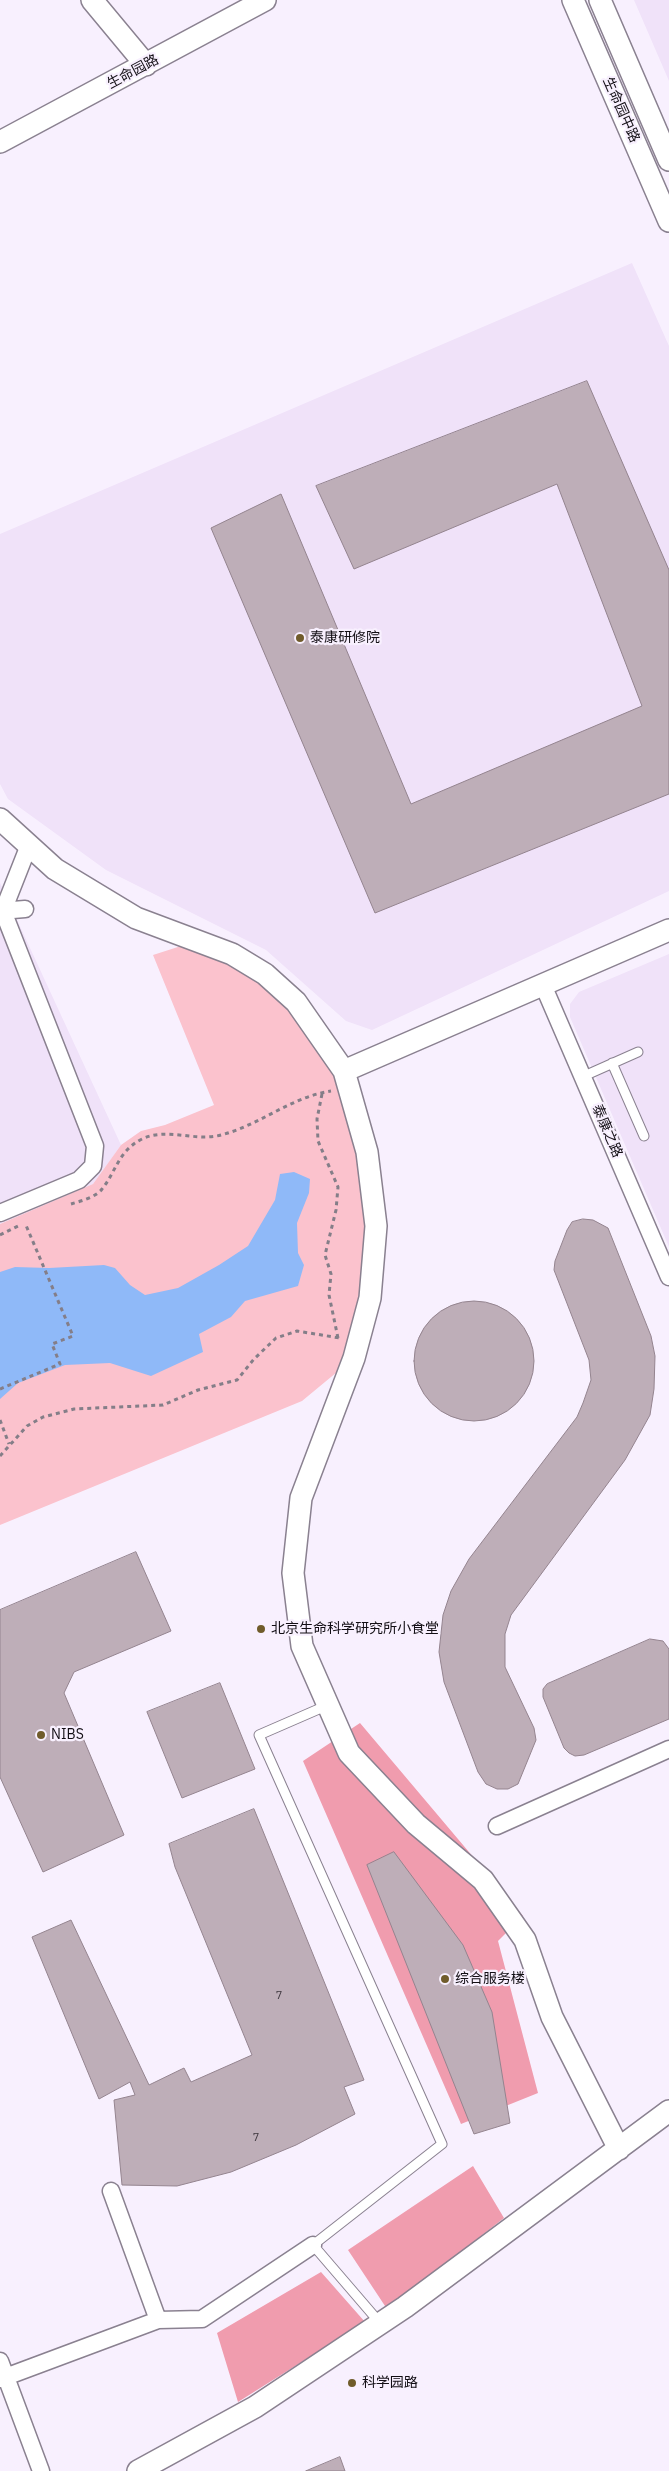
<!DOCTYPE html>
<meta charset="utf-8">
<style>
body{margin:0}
canvas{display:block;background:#f8f0fe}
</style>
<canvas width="669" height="2471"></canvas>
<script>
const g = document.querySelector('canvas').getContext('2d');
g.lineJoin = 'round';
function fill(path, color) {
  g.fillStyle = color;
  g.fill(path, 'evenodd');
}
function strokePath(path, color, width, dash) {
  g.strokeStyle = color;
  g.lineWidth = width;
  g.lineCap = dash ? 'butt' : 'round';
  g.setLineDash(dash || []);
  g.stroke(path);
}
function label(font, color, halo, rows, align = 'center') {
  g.font = font + ' "IBM Plex Sans","Noto Sans SC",sans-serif';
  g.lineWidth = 4.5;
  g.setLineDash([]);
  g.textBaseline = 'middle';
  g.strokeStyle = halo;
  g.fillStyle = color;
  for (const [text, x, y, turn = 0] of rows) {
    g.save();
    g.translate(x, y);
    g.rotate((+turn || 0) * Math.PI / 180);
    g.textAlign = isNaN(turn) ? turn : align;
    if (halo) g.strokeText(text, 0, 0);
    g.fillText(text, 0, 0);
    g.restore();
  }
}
fill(new Path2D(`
 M634,0H669V81Z
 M632,263L669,346V891L372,1030L346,1021L266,950L106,870L8,799L0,784V534Z
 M0,883L121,1145L93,1184L0,1224Z
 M669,954V1247L570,1017V1004L579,992Z`), '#f0e2f9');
fill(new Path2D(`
 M181,946L265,974L344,1071L376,1226L354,1358L302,1401L0,1525V1224L93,1184L121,1145L141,1131L165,1125L214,1105L153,955Z`), '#fbc2cd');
fill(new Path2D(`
 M360,1723L523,1916L498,1941L538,2093L461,2124L303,1761Z
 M473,2166L504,2218L387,2309L348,2250Z
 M321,2272L365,2322L238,2402L217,2333Z`), '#f09cae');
fill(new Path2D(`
 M294,1172L310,1179L309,1193L297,1223L298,1253L304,1265L298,1286L245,1301L231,1317L199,1334L203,1352L151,1376L110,1363L65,1365L18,1383L0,1399V1272L15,1267L49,1268L104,1265L115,1268L130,1285L145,1295L178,1288L219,1265L248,1246L275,1200L280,1174Z`), '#8fb9f8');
const building = new Path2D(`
 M587,381L669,570V794L375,913L211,528L281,494L411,804L642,706L557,484L354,569L316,486Z
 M583,1219L593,1220L608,1228L651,1336L655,1356L654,1389L650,1415L625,1460L511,1615L505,1634V1667L534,1728L536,1740L518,1784L508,1789H497L486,1784L478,1772L444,1682L439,1652L443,1615L451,1591L469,1559L577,1417L583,1403L591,1380L589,1360L554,1270L555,1261L567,1230L572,1222Z
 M414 1361a60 60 0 1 1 120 0a60 60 0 1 1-120 0Z
 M136,1552L171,1631L74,1672L64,1693L124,1835L43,1872L0,1777V1610Z
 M650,1639L663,1641L669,1649V1719L584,1755L575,1756L569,1753L564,1748L543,1697V1689L547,1684Z
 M220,1683L255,1769L182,1798L147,1712Z
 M254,1809L364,2080L344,2087L355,2114L296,2145L231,2172L177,2186L122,2185L114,2100L135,2095L130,2082L99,2099L32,1937L71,1920L149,2085L184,2068L191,2082L252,2055L175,1867L169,1844Z
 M394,1852L463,1945L492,2012L510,2123L474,2134L367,1865Z
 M340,2457L345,2471H306Z`);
fill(building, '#beaeb8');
strokePath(building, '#94848f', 1);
const service = new Path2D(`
 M612,1063L644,1136
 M584,1076L638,1052
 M328,1705L259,1735L442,2144L313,2245L380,2323`);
const minor = new Path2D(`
 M0,911L25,909
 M0,914L3,911L29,845
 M543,985L669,1277
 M0,1213L79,1180L93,1166L95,1146L3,911
 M497,1826L669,1749
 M111,2191L158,2320
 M0,2361L41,2471
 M0,2379L158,2320L202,2319L313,2245`);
const tertiary = new Path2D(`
 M92,0L146,65
 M573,0L669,221
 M600,0L669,160
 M0,142L265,0
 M0,819L55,869L136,918L232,954L265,974L296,1002L344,1071L367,1152L376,1226L370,1298L354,1358L301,1498L293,1573L302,1646L349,1753L416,1824L483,1880L525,1940L552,2017L619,2149
 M344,1071L669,930
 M138,2471L255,2407L405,2307L669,2111`);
strokePath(service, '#8a8190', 11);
strokePath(minor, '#8a8190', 19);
strokePath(tertiary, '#8a8190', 24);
strokePath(new Path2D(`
 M322,1094L317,1119L318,1141L338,1187L336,1210L325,1255L331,1274L329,1295L338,1338
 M71,1204C81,1201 96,1197 102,1189C116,1172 118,1151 142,1139C167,1127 195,1142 221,1135C260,1125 291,1097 331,1091
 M0,1235L20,1225
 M0,1389L60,1364L52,1344L73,1336L25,1223
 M0,1420L9,1444
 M0,1456L27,1426L43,1417L74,1409L163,1405L198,1390L237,1380L254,1359L276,1338L297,1331L340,1338`), '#847e88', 3, [4, 4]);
strokePath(service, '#fff', 9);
strokePath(minor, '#fff', 16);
strokePath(tertiary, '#fff', 21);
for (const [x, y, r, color] of [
 [300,638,5,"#705c2b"],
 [261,1629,5,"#705c2b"],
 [41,1735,5,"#705c2b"],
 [445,1979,5,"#705c2b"],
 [352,2383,5,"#705c2b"]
]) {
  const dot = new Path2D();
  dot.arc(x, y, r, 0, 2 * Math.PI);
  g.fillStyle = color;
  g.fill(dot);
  strokePath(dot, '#f8f0fe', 2);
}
label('11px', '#3d363d', null, [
 ["7",279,1996],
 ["7",256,2138]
]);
label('14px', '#120e14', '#f8f0fe', [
 ["生命园路",133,72,-28],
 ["生命园中路",621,110,66],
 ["泰康之路",607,1131,67]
]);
label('14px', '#120e14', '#f8f0fe', [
 ["泰康研修院",310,638],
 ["北京生命科学研究所小食堂",271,1629],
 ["NIBS",51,1735],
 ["综合服务楼",455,1979],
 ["科学园路",362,2383]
], 'left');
</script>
